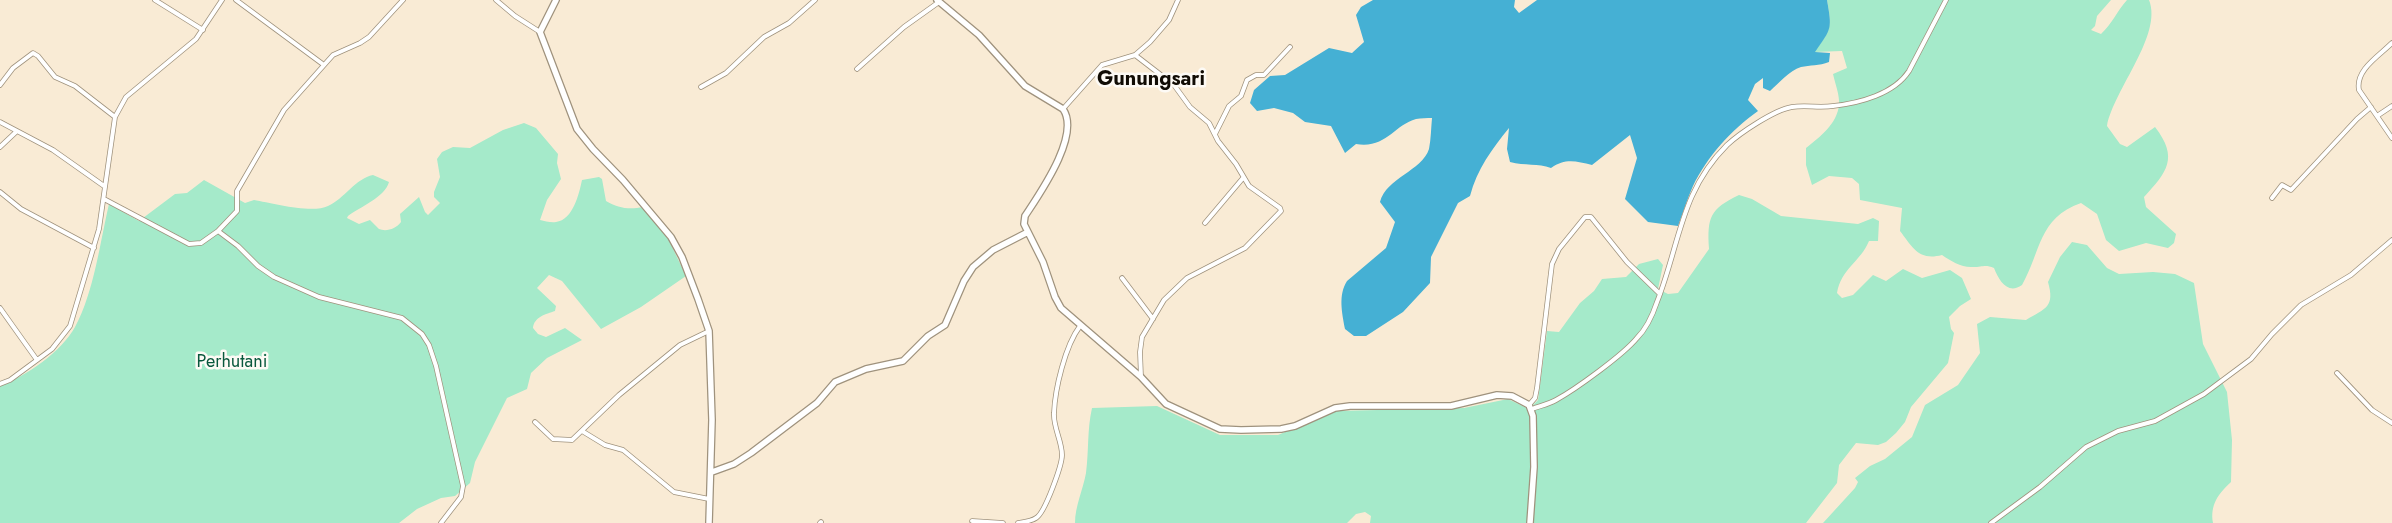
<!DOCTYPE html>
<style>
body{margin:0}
canvas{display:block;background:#f9ebd5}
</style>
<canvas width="2392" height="523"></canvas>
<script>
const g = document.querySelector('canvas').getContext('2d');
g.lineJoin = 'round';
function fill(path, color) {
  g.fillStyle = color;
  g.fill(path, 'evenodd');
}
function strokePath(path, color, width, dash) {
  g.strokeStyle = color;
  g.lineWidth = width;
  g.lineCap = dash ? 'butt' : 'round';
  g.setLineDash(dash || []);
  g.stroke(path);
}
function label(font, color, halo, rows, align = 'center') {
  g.font = font + ' Jost,sans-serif';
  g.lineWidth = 5;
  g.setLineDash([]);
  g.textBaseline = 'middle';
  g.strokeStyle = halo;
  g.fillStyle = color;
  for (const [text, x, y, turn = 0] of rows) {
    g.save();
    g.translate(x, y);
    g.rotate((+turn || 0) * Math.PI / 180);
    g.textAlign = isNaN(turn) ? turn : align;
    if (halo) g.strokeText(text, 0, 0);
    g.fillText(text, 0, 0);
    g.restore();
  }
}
fill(new Path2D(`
 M1827,0H2111L2097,16L2095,26L2091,30L2101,34C2112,24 2117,11 2127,0H2149C2163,35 2114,89 2107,126L2120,144L2127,147L2155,127C2179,158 2167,172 2144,197L2146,207L2176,234L2174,243L2168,248L2146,243L2119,251L2106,240L2097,214L2081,203C2038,218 2041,252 2022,285C2008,295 1999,281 1994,268C1985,264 1983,267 1973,267C1962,268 1951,261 1942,255C1919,261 1913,248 1900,231L1902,208L1860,200L1859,184L1852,178L1829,176L1812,185L1806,165V148C1820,137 1837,124 1839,105C1840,96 1835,83 1833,74L1847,68L1842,51L1814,52C1831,30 1832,27 1827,0Z
 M524,123L536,128L558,154L557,163L561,179L547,200L540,220C545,221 551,223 556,222C573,220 579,194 582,180L599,177L602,179L606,201C618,208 629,210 643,207L666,234L686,276L641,307L601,329L562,281L549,275L537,288L556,306L555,311C546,314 534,317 533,328L538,334L546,337L565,328L582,340L547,358L531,373L527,389L507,398L475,462L470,483L455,496L441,498L417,509L399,523H0V385C26,377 62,351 75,327C94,292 100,242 109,204L139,221L175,194L187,193L204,180L245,203L254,200C272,203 312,214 328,206C344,199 356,178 373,175L389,182C385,197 360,207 348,216L347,218L359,224L370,220L379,229C386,232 396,229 401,222L400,214L419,197L425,212L428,215L440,203L434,197V192L440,177L437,159L442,152L453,147L470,148L503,130Z
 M1739,195L1752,199L1781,216L1858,224L1873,218L1879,221L1878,241H1869C1861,261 1841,269 1837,293L1842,298L1853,295L1873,275L1886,281L1903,269L1922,278L1950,270L1962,278L1971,299L1960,306L1949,317L1951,329L1954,333L1948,363L1911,407L1905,422L1896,433L1886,442L1878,445L1856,443L1839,465L1837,483L1806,523H1370L1371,516L1365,512L1356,514L1347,523H1075C1075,506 1083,490 1086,473C1089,450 1087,430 1092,408L1157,406L1220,435H1278L1335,411L1464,408L1508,399L1529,409L1538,400L1547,331L1559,332L1580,303L1594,291L1602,279L1626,277L1639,264L1658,259L1663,265L1658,289L1668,294L1678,293L1709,249C1707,217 1710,209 1739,195Z
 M2072,242L2087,245L2107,268L2119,274L2153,272L2175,274L2194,283L2203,344L2227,392L2232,440L2231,482C2218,494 2210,505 2213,523H1823L1855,488L1858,482L1855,478L1870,466L1885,459L1912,437L1925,405L1958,385L1980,353L1977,324L1990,317L2026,320C2046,308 2055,307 2048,282L2060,257Z`), '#a5eaca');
fill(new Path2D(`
 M1373,0H1515L1514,7L1519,13L1537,0H1827C1832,29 1832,28 1815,52L1830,53L1829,62C1819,66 1810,65 1801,67C1789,71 1779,83 1770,91L1763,88V78L1755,84L1748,100L1758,111C1731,130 1707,157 1693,186C1687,199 1683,213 1678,226L1648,222L1625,199L1637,158L1630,135L1592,165C1576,161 1565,158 1551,168C1538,163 1525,166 1510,162L1507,149L1509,128C1492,149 1477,169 1470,196L1458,203L1431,257L1430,283L1403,312L1366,336H1354L1345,329C1342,313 1338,295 1347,281L1386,248L1395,222L1380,202C1386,178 1422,171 1429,149C1431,139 1431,128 1432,118C1427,118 1421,118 1416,119C1394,125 1386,149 1356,144L1345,153L1331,126L1305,122L1293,113L1274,108L1257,111L1250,103L1254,90L1270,76L1285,75L1329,48L1352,53L1364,42L1356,15L1361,7Z`), '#45b0d4');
const street = new Path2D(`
 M155,0L203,30
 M236,0L324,65
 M496,0L515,16L540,32
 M2392,43C2379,56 2355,70 2359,90L2392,138
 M1135,55L1174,85L1190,107L1209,123L1218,141L1236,164L1249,186L1280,208L1281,211L1245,248L1187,278L1164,300L1142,337L1140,352L1141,377
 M857,69L904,27L939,2
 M0,85L13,68L33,53L38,56L55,77L75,86L115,117
 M701,87L726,73L764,37L789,23L815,0
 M1063,109L1102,65L1135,55L1150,42L1169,20L1178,0
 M2377,116L2392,106
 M0,122L53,150L104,186
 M1215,134L1229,106L1241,96L1247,80L1256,75H1264L1290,47
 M0,147L17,131
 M0,192L21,209L94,248
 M2272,198L2282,185L2291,190L2357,119L2371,107
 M104,199L189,244L201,243L218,231L238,246L258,266L274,277L319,297L402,318L422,334L429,345L436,366L463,486L461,497L441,523
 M1205,223L1243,178
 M218,231L237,211V191L284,110L333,55L360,43L369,37L403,0
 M1122,278L1153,319
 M0,308L37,360
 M2337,373L2372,410L2392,423
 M0,384L10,380L52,349L70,326L99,229L115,117L126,97L196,39L222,0
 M1529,405L1535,398L1537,388L1552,264L1559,249L1585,217H1591L1627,262L1660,294
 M1532,409C1540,406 1549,404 1556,400C1576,389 1623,355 1637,338C1646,329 1653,314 1657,302C1680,244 1680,192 1727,145C1740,133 1774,110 1792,107C1805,105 1820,108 1833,106C1860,103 1894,94 1909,71L1946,0
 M535,422L553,439L572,440L619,395L680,345L709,331
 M582,431L605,445L623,450L674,492L709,499
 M972,521L1003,523
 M820,523L821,522
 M1018,523C1024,522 1032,521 1036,518C1045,513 1062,465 1062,455C1062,441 1053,427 1054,413C1055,389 1065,346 1080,326
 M1991,523L2040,487L2086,447L2118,431L2155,421L2204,394L2251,359L2272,334L2301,305L2351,275L2392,240`);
const secondary = new Path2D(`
 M556,0L540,32L577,129L593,149L623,180L671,237L682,257L698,299L709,331L712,420L709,523
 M937,0L979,35L1025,86L1063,109C1081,135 1040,193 1025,216L1024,224L1043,262L1055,297L1061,308L1141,377L1166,404L1220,429L1241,430L1281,429L1295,426L1335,408L1350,406H1451L1497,395L1512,396L1529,405L1533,416L1534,467L1530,523
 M712,472L734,464L751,453L817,403L835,382L866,369L903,361L928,336L945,325L964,281L973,267L993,250L1028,232`);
strokePath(street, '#9f927d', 5.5);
strokePath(secondary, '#9f927d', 8);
strokePath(street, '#fff', 4);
strokePath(secondary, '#fff', 5.5);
label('18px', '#09583d', '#fdfaf5', [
 ["Perhutani",232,363]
]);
label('bold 20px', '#110c05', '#fdfaf5', [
 ["Gunungsari",1151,80]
]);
</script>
